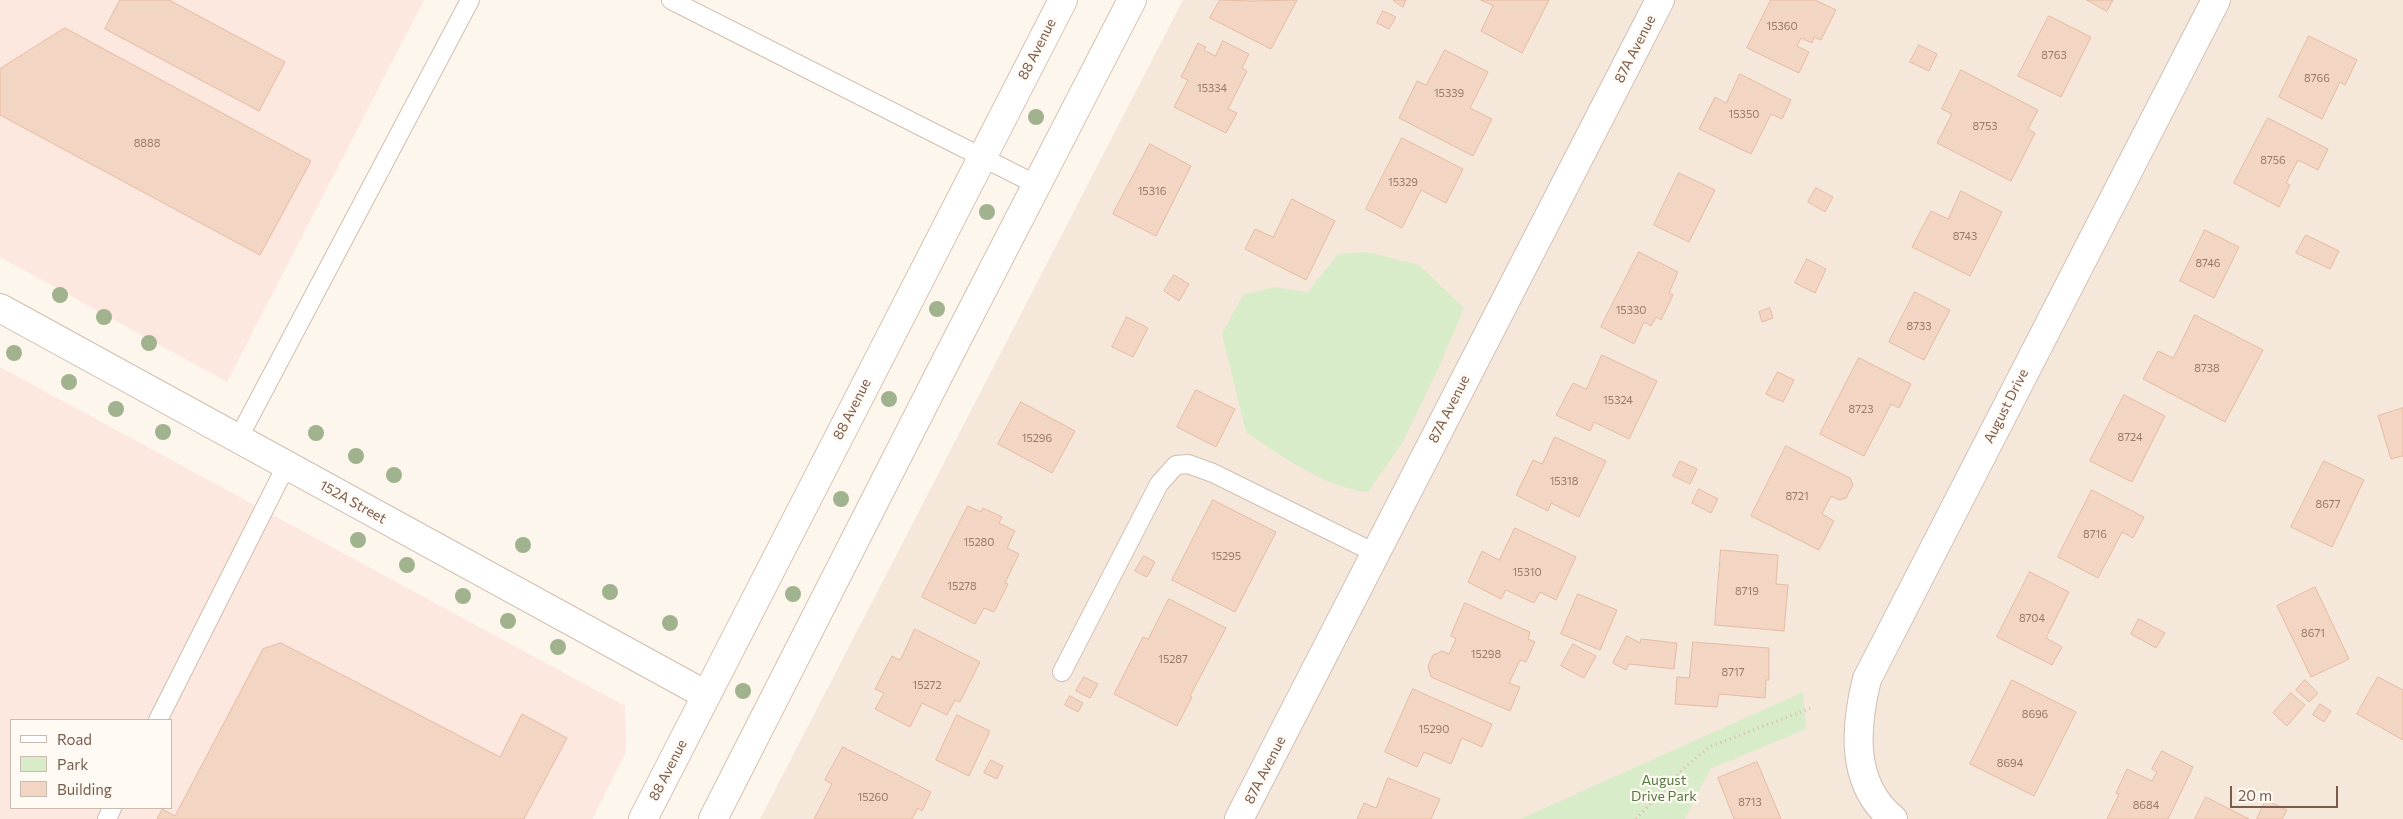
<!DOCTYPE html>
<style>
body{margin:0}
#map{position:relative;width:2403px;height:819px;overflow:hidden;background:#fdf6ec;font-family:Commissioner,sans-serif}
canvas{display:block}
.legend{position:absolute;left:10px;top:719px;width:162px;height:90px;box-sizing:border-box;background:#fffaf3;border:1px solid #cabbb1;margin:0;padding:6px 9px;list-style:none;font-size:15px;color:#7a5c4d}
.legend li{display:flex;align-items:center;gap:10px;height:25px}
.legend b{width:25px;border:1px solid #cabbb1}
.scale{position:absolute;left:2230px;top:786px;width:108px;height:22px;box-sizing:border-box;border:2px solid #7a5c4d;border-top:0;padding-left:6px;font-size:15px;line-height:18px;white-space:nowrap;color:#7a5c4d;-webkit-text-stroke:4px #fffaf3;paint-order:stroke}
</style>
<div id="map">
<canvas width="2403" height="819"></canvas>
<ul class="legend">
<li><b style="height:6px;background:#fff"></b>Road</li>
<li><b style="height:14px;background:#d8ecc9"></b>Park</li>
<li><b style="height:14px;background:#f3d5c3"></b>Building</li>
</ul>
<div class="scale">20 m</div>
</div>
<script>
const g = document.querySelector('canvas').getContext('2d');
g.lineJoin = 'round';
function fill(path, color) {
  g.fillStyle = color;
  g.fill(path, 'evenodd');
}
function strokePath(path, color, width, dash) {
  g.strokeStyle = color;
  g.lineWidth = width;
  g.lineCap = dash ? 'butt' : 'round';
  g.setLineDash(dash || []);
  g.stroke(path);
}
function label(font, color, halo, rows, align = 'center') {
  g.font = font + ' Commissioner,sans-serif';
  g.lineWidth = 4.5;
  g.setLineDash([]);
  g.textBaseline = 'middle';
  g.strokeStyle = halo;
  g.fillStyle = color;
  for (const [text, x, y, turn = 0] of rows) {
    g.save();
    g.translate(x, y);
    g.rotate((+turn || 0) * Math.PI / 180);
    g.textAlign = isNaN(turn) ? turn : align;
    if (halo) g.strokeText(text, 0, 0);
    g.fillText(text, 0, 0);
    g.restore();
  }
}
fill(new Path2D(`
 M1183,0H2403V819H760Z`), '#f5e8da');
fill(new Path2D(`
 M0,0H424L227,382L0,257Z
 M0,367L625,706L626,752L592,819H0ZM11,720H171V808H11Z`), '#fde8e0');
fill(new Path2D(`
 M1367,252L1419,265L1464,308L1438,369L1402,443L1368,492C1329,490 1278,454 1246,432L1222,334L1243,295L1275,287L1308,292L1338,254Z
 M1803,692L1806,729L1710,769L1685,819H1520Z`), '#d8ecc9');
const building = new Path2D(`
 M120,0H169L285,62L259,111L105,29Z
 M1220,0L1252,1L1297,0L1271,49L1210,18Z
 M1393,0H1406L1403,7Z
 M1481,0H1549L1522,53L1481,31L1493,6Z
 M1771,0H1815L1836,10L1821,40L1814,37L1812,43L1801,38L1797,46L1809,52L1799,73L1747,48Z
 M2087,0H2113L2107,11Z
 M1383,11L1396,17L1389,29L1377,23Z
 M2049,16L2091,37L2061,97L2018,76Z
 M65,28L311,161L260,255L0,115V69Z
 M2309,36L2357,60L2345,85L2340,82L2322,119L2279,97Z
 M1223,41L1249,54L1242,68L1247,71L1228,109L1237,113L1226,133L1174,107L1188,80L1181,77L1198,43L1206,47L1204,50L1215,56Z
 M1919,45L1937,54L1929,71L1910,62Z
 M1445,50L1488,72L1470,108L1492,119L1473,156L1399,118L1417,81L1426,85Z
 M1961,70L2038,110L2028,129L2035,133L2011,181L1937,143L1952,114L1942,109Z
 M1740,74L1791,100L1782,119L1771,114L1751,154L1699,129L1715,97L1726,103Z
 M2268,118L2328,149L2318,170L2298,160L2286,183L2290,185L2279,207L2234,183Z
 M1402,138L1463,169L1446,203L1421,190L1402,228L1366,209Z
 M1150,144L1191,166L1156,236L1113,214Z
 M1679,173L1715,190L1689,242L1654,225Z
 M1816,188L1833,197L1825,212L1808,202Z
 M1961,191L2002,212L1970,276L1912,247L1931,211L1948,219Z
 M1292,199L1335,221L1306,280L1245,249L1255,229L1273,237Z
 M2205,230L2239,247L2214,298L2180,281Z
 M2306,235L2339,251L2330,269L2296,253Z
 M1639,252L1678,272L1669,293L1673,295L1661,320L1656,317L1651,326L1644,322L1634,344L1601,327Z
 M1807,259L1826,269L1815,293L1795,283Z
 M1174,275L1189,284L1179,301L1164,291Z
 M1915,292L1950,310L1924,360L1889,342Z
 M1770,308L1773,318L1762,322L1759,312Z
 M2195,315L2263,350L2225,422L2143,379L2158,351L2173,358Z
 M1127,317L1148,328L1133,357L1112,347Z
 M1602,355L1657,381L1629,439L1594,422L1590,431L1556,415L1573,383L1586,389Z
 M1859,358L1911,384L1899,408L1891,404L1864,456L1820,434Z
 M1778,372L1794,380L1783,402L1766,394Z
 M1196,390L1235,409L1216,447L1177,427Z
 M2124,395L2165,416L2132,482L2090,461Z
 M1021,402L1075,431L1052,473L998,444Z
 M2403,408V456L2391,459L2378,416Z
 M1555,437L1606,461L1579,517L1551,503L1548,511L1516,495L1533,460L1542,464Z
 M1786,446L1850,478L1853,485L1846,498L1839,500L1831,496L1822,514L1834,521L1819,550L1751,516Z
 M1680,461L1697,469L1690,484L1673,476Z
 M2324,461L2364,480L2332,547L2291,527Z
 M1699,489L1718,499L1711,513L1692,503Z
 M2092,490L2144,517L2133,538L2122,532L2098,578L2058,557Z
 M1213,500L1276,532L1235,612L1172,580Z
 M968,506L981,512L983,508L1002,517L999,523L1015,531L1007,548L1019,554L1005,583L1008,584L994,612L984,608L975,624L922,597Z
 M1515,528L1576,557L1556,600L1540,592L1534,603L1506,590L1501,599L1468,582L1482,551L1499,560Z
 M1721,550L1778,555L1776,584L1788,585L1784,631L1715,625Z
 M1144,556L1155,562L1147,577L1135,571Z
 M2030,572L2069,592L2046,638L2062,647L2052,665L1997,637Z
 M2315,587L2349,659L2311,677L2277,606Z
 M1578,594L1617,610L1600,650L1561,634Z
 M1169,599L1226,628L1190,696L1192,697L1177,726L1114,694L1143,637L1148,639Z
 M1465,603L1530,632L1528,639L1535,642L1526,662L1520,660L1509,683L1520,687L1510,711L1431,677L1428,666L1433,655L1442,651L1449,654L1456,639L1451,636Z
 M2139,619L2165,633L2156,648L2131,634Z
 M915,629L980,662L960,702L955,700L947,715L922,703L910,727L875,709L884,693L875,689L892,656L900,660Z
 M1627,636L1640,643L1641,639L1677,643L1674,669L1629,664L1626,670L1613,663Z
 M1693,642L1769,648V680H1766L1765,698L1719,694L1717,707L1675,704L1677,677L1689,678Z
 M281,643L500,757L522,714L567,738L524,819H157L162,809L175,816L263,649Z
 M1573,644L1596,656L1584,678L1561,666Z
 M1084,677L1098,684L1090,698L1076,691Z
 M2378,677L2403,690V740L2357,714Z
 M2012,680L2076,712L2034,796L1970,764Z
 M2305,680L2318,693L2309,702L2296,690Z
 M1413,689L1492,724L1482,747L1462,738L1451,764L1424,752L1417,767L1385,752Z
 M2291,693L2305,705L2287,726L2273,713Z
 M1070,696L1083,703L1078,712L1065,705Z
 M2320,704L2331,711L2324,722L2313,715Z
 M957,715L990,731L969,776L936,760Z
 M843,747L931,792L922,811L918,808L912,819H814L832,784L825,780Z
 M2162,751L2193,767L2168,819H2107L2119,794L2116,793L2127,769L2152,781L2157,772L2152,769Z
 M991,760L1003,766L997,779L984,773Z
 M1757,762L1781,819H1734L1718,778Z
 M1388,778L1440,799L1431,819H1357L1364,803L1376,808Z
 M2206,797L2249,819H2195Z
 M2266,800L2287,810L2282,819H2257Z`);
fill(building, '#f3d5c3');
strokePath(building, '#e6bba3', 1);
const service = new Path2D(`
 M671,0L1037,185
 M238,439L470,0
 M1062,672L1159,484L1176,465L1188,464L1213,473L1375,553
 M158,720L286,466
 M107,819L112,808`);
const minor = new Path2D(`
 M0,308L706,695
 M1239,819L1660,0
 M1893,819C1850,784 1855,727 1867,679L2216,0`);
const secondary = new Path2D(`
 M643,819L1063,0
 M713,819L948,357L1132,0`);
strokePath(service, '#d1beb0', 20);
strokePath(minor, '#d1beb0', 30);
strokePath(secondary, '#d6c0b0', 30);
strokePath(new Path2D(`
 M1636,819L1682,770L1709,747L1811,708`), '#d9b8a5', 3, [1, 4]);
strokePath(service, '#fff', 18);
strokePath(minor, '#fff', 28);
strokePath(secondary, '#fff', 28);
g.fillStyle = '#a0b28e';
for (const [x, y] of [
 [1036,117],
 [987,212],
 [60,295],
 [937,309],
 [104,317],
 [149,343],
 [14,353],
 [69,382],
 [889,399],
 [116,409],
 [163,432],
 [316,433],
 [356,456],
 [394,475],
 [841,499],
 [358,540],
 [523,545],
 [407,565],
 [610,592],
 [793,594],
 [463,596],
 [508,621],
 [670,623],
 [558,647],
 [743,691]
]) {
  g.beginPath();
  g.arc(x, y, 8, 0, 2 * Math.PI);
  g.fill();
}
label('11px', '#987a6a', null, [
 ["15360",1782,26],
 ["8763",2054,55],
 ["8766",2317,78],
 ["15334",1212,88],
 ["15339",1449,93],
 ["15350",1744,114],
 ["8753",1985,126],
 ["8888",147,143],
 ["8756",2273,160],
 ["15329",1403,182],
 ["15316",1152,191],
 ["8743",1965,236],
 ["8746",2208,263],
 ["15330",1631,310],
 ["8733",1919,326],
 ["8738",2207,368],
 ["15324",1618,400],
 ["8723",1861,409],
 ["8724",2130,437],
 ["15296",1037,438],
 ["15318",1564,481],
 ["8721",1797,496],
 ["8677",2328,504],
 ["8716",2095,534],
 ["15280",979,542],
 ["15295",1226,556],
 ["15310",1527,572],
 ["15278",962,586],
 ["8719",1747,591],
 ["8704",2032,618],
 ["8671",2313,633],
 ["15298",1486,654],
 ["15287",1173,659],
 ["8717",1733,672],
 ["15272",927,685],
 ["8696",2035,714],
 ["15290",1434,729],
 ["8694",2010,763],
 ["15260",873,797],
 ["8713",1750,802],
 ["8684",2146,805]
]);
label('14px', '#7a5c4d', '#fffaf3', [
 ["88 Avenue",1037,49,-63],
 ["87A Avenue",1635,49,-63],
 ["August Drive",2006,406,-63],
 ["88 Avenue",852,409,-63],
 ["87A Avenue",1449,409,-63],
 ["152A Street",353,502,29],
 ["88 Avenue",668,770,-63],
 ["87A Avenue",1265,770,-63]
]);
label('14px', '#537a41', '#fffaf3', [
 ["August",1664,780],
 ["Drive Park",1664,796]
]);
</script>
